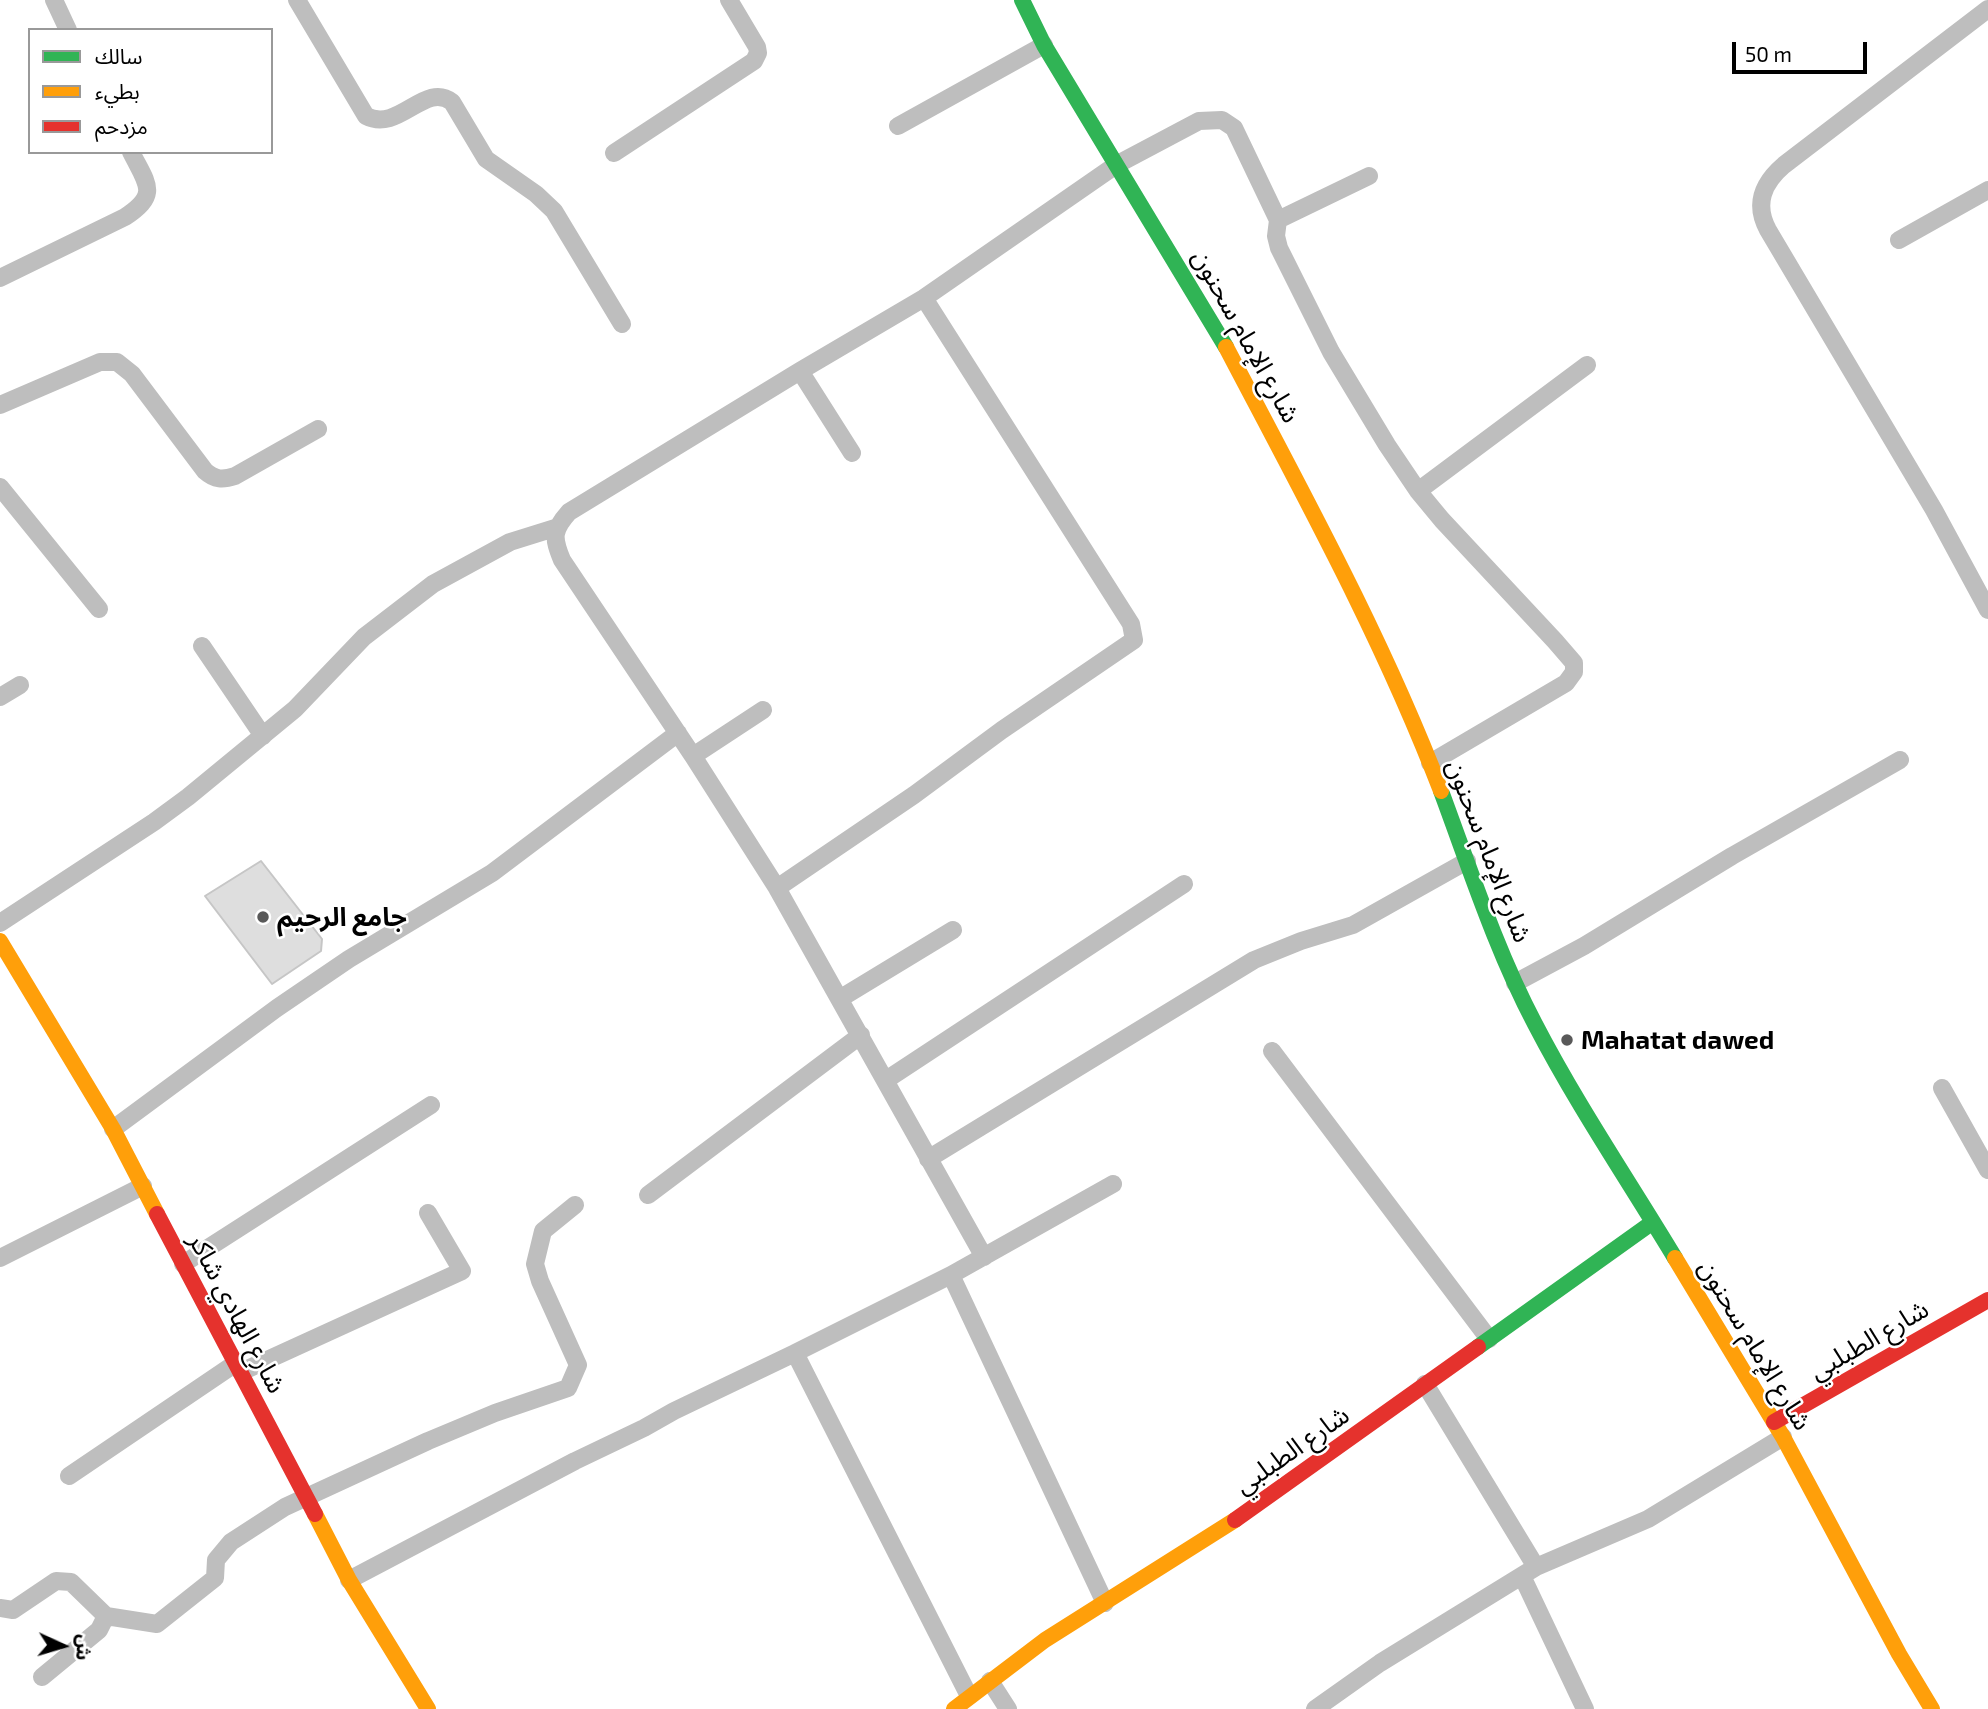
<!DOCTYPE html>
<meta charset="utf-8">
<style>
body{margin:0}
#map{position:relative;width:1988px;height:1709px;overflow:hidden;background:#fff;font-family:"Exo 2","Noto Sans Arabic",sans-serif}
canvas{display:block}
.legend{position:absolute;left:28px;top:28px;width:245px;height:126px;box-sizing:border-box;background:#fff;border:2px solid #999;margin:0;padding:9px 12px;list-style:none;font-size:21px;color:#000}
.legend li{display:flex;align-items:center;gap:14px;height:35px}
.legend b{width:35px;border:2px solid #999}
.north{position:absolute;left:28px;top:1611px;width:70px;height:70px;-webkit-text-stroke:5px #fff;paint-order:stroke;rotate:94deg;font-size:19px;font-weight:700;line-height:28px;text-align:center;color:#000}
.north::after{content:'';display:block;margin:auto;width:24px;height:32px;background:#000;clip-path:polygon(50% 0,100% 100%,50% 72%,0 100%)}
.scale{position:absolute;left:1732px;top:42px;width:135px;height:32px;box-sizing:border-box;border:4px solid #000;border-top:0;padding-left:9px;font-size:21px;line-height:24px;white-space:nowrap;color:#000;-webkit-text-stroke:5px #fff;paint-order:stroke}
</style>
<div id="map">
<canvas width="1988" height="1709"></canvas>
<ul class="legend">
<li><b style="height:9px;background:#30b455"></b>سالك</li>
<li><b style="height:9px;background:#ff9f0a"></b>بطيء</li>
<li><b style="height:9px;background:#e5322d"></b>مزدحم</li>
</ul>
<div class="north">ش</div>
<div class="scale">50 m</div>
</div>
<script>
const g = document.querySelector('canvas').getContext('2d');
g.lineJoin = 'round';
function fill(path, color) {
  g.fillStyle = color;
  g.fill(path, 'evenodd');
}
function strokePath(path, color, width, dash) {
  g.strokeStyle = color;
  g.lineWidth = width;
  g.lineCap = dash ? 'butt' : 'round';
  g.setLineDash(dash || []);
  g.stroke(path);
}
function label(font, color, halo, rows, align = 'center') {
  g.font = font + ' "Exo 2","Noto Sans Arabic",sans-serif';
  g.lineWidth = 5;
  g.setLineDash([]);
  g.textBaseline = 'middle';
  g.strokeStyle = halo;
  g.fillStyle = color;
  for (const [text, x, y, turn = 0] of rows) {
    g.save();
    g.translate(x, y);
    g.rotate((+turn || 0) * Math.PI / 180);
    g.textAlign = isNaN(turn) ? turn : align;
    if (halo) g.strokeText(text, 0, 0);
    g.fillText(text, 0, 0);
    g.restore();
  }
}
const building = new Path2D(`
 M261,861L322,939L321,951L272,984L205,896Z`);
fill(building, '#dedede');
strokePath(building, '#c6c6c6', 2);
strokePath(new Path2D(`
 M54,0L68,30
 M297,0L366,116C399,133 425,81 452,102L486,159L536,194L554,211L622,324
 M1988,9L1784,165C1763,183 1754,204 1768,230L1934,510L1988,610
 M898,126L1044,45
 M614,153L754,61L758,53L757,47L729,0
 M1278,220L1369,176
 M1899,240L1988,190
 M0,278L125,217C160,194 147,184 131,152
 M800,371L852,453
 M0,405L100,362H117L132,374L205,471C215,480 223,480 235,476L318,429
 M0,487L99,609
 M1418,491L1587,365
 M202,646L263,736
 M0,697L20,685
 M693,756L763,710
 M777,888L914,795L1002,730L1134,640L1131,624L924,298
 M0,923L154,822L188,797L295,709L364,637L433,584L510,542L558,527
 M1515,983L1584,946L1732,856L1900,760
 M841,998L953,930
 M1272,1051L1489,1339
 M886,1080L1184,884
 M1942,1088L1988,1170
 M113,1129L277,1008L349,959L492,873L678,733
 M928,1159L1254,960L1301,941L1353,925L1467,861
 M648,1195L861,1035
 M984,1257L777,888L693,756L562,560C553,538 552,531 569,512L800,371L924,298L1116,165L1199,121L1222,120L1234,128L1278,220L1276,236L1279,248L1331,352L1387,445L1418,491L1442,520L1555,641L1574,663V672L1566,683L1430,763
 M0,1258L143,1186
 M183,1264L431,1105
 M795,1353L951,1275
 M241,1372L462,1271L428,1213
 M1425,1384L1536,1567
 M69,1476L236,1363
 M1522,1576L1585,1709
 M349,1580L575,1461L644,1428L674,1411L795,1353L969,1696
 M1105,1603L951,1275L1113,1184
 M0,1608L13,1610L56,1581L71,1582L106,1616L157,1624L215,1578L216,1560L231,1542L285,1507L428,1441L495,1413L568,1388L578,1365L540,1281L535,1264L543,1231L575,1205
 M42,1677L99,1630L106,1616
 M990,1681L1008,1709
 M1315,1709L1380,1663L1536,1567L1648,1519L1783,1437`), '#bebebe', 18);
strokePath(new Path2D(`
 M1022,0L1044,45L1226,347
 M1441,791C1470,869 1496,950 1535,1024C1577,1105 1628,1180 1675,1258
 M1478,1347L1653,1222`), '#30b455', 16);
strokePath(new Path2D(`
 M1226,347C1302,492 1382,637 1441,791
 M0,941L113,1129L157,1214
 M1675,1258L1783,1437L1899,1654L1932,1709
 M315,1514L349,1580L428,1709
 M954,1709L1045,1640L1235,1520`), '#ff9f0a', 16);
strokePath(new Path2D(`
 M157,1214L315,1514
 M1774,1422L1988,1300
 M1235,1520L1478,1347`), '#e5322d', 16);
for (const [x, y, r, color] of [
 [263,917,7,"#595959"],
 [1567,1040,7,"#595959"]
]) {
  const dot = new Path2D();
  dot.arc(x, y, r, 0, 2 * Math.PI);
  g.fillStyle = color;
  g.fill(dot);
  strokePath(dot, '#fff', 2.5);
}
label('26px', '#000', '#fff', [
 ["شارع الإمام سحنون",1246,336,61],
 ["شارع الإمام سحنون",1489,851,69],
 ["شارع الهادي شاكر",237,1313,62],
 ["شارع الطبلبي",1869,1340,-30],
 ["شارع الإمام سحنون",1755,1345,59],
 ["شارع الطبلبي",1292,1450,-35]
]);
label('bold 26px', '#000', '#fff', [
 ["جامع الرحيم",277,917],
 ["Mahatat dawed",1581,1040]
], 'left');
</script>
